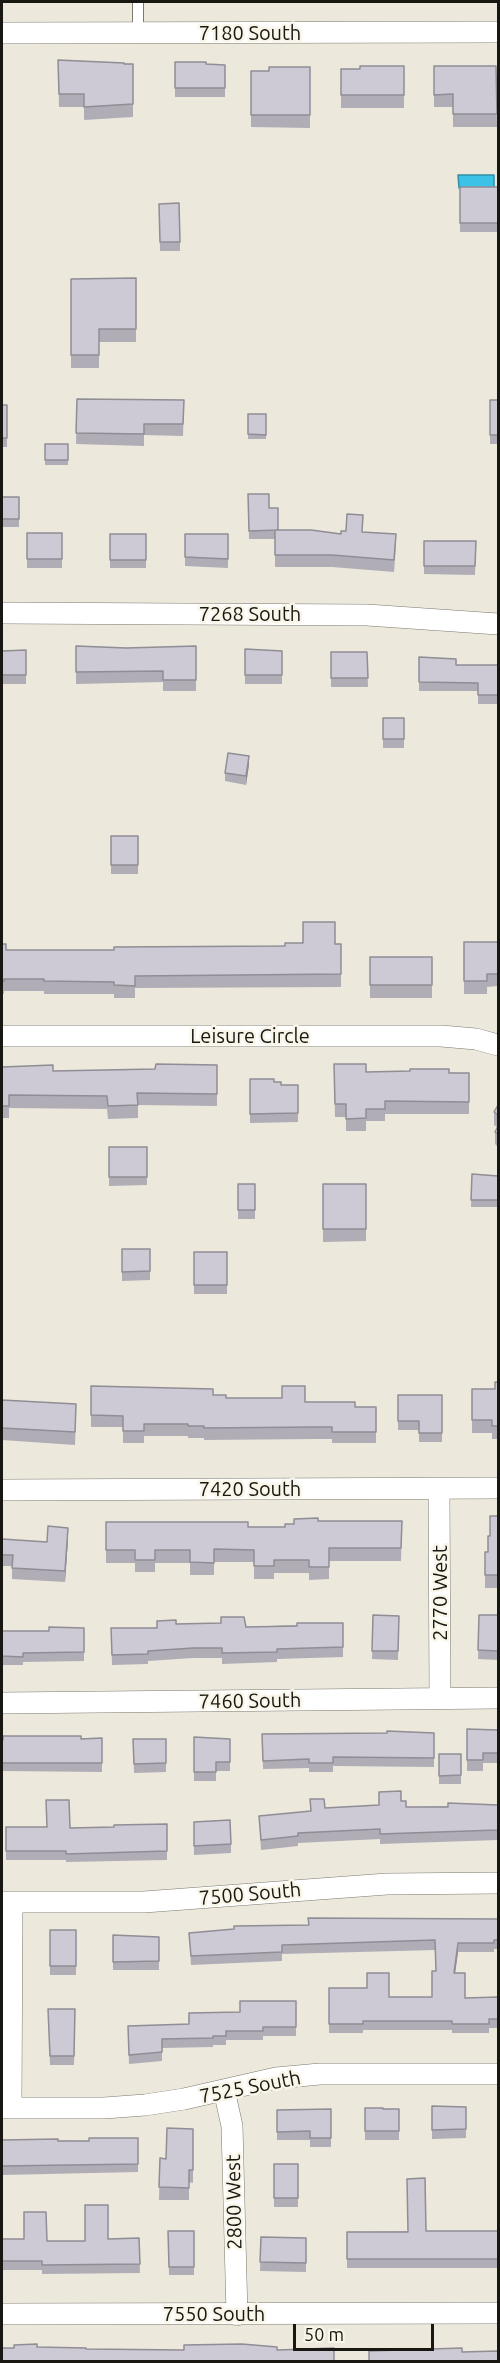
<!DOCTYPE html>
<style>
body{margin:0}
#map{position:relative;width:500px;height:2363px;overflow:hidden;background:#ece8dc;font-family:Ubuntu,sans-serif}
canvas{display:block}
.frame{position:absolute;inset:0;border:3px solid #181712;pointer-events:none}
.scale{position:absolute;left:293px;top:2324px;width:141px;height:27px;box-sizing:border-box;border:3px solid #181712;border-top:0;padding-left:8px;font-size:18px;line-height:21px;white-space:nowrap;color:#181712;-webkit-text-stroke:4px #f9f6e9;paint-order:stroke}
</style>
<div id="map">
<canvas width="500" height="2363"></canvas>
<div class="frame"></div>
<div class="scale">50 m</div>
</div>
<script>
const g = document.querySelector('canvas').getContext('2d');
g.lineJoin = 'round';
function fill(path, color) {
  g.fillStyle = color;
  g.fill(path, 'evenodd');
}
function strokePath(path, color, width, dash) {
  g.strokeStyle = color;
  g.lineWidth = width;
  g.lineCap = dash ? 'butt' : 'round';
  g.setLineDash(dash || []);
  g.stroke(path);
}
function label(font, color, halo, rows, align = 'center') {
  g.font = font + ' Ubuntu,sans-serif';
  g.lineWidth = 5;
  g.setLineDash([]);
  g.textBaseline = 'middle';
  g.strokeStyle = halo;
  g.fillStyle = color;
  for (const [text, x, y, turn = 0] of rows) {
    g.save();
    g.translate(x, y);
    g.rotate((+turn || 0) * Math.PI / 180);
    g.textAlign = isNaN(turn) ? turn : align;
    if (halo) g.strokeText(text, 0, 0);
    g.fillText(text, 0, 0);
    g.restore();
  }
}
const water = new Path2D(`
 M458,175H494V188H459Z`);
fill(water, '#3cc2e6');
strokePath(water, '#318fa6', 1.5);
const service = new Path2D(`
 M138,2V34`);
const minor = new Path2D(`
 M2,33L498,32
 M2,613L367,615L498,624
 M2,1036H441L476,1039L498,1045
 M439,1488L440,1698
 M2,1490L498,1488
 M2,1703L498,1698
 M2,1902H144L387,1884L498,1883
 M224,2090L232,2126L237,2315
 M2,2108H104L145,2105L184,2099L276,2078L320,2074H498
 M11,2108L12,1902
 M2,2314L498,2313`);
strokePath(service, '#7c796e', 12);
strokePath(minor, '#7c796e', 22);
strokePath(service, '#fff', 10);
strokePath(minor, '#fff', 21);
fill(new Path2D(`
 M58,60L133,64V117L84,120V107H59Z
 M175,62L206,64L225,65V97H175Z
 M404,66V108H341V69H360Z
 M434,66H496L497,127H453V107H434Z
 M310,67V128L251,127V71H269Z
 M460,187H498V232H460Z
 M159,204L180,242V251H160Z
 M136,278V342H99V368H71V279Z
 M77,399L184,400L183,436L144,435V446L76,444Z
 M490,400H498V444H490Z
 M2,405H7V447H2Z
 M248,414H266V439H248Z
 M45,444H68V465H45Z
 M248,494L269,508L278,530L341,534L363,532L396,545L394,572L332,567H275V539H249Z
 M2,497H19V527H2Z
 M27,533H62V568H27Z
 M110,534H146V568H110Z
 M185,534H228V568L185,566Z
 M424,541H476L475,575L424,574Z
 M76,646L126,648L196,646V691H163V682L76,684Z
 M245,649L282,651V684H245Z
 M26,650V684H2V651Z
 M331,652H367L368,687H331Z
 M419,657L456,665H498V704H478V691H419Z
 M383,718H404V748H383Z
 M249,765L246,785L225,781V773Z
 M111,836H138V874H111Z
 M464,942H498V986L487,987V994H464Z
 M2,944L6,950H114L341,944V987L135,988V998H114V994H44V991H4V994H2Z
 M370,957H432V998H370Z
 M334,1064L366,1072L469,1073V1114H385V1121H366V1131H346V1117H335Z
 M217,1065V1106L138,1105V1118L108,1119L107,1109L9,1108V1118H2V1067L53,1071L155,1069Z
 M250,1079L281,1085H298V1122L250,1123Z
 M498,1105V1147L495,1144V1132L497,1127L494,1125V1112Z
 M109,1147H147V1185L109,1186Z
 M472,1174L498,1176V1207H471Z
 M238,1184H255V1219H238Z
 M323,1184H366V1241L323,1242Z
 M122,1249H150V1280L122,1281Z
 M194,1252H227V1294H194Z
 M498,1382V1439H492V1433H472V1389H495Z
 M91,1386L213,1395L226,1398L305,1402L355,1407H376V1443H332V1439H316L204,1440V1438H188V1436H144V1443H123V1427H91Z
 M398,1395H442V1442H419V1430H398Z
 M2,1400L76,1416L75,1445L2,1440Z
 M498,1516V1588H485V1552H488L490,1536Z
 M318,1521H402L401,1561H329V1579L309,1580V1573H274V1579H254V1562H214V1575H190V1563H155V1572H135V1563H106V1522L248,1527H285L294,1524Z
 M2,1539L47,1542L68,1539L65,1582L12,1579V1566H2Z
 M373,1615L399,1616L398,1660L372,1659Z
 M479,1615H498V1660L478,1659Z
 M343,1623V1657L277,1659V1662L222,1664V1658H193L148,1661V1664L112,1665L111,1628H157L176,1624L246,1627Z
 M84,1628V1661L23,1662V1665H2V1631H49Z
 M467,1729L498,1730V1763H483V1771H467Z
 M434,1733V1767L333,1766V1772H309V1768L263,1769L262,1734Z
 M194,1737L230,1739V1771H216V1781H194Z
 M102,1738V1772L2,1771V1740Z
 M133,1739H166V1772L134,1773Z
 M439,1754H461V1784H439Z
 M310,1799L325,1808L379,1805L401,1801L406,1807L498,1805V1840L380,1844V1839L298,1843V1846L261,1850L259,1816L310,1811Z
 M194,1822L231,1844V1853L194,1855Z
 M167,1824V1860L66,1862V1860H6V1827L70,1828L114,1827Z
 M498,1919V1949H494V1952H458L455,1973L465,1998L498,1997V2028H489V2033H452V2030H363V2033H329V1988L389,1997H432L436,1971L435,1950L282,1954V1961L191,1965L189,1933L308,1925Z
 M50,1930H76V1975H50Z
 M113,1935L159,1937V1970H113Z
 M296,2001V2036H263V2040H226V2045H213V2047L162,2048V2061L129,2064L128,2026L189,2024L240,2012Z
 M48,2009H75L74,2065H50Z
 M432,2106L466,2107V2138L432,2139Z
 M365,2108L383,2109H399V2140H365Z
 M331,2109V2147H310V2140H277V2110Z
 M193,2129V2183L189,2182V2200H159L160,2158L166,2159Z
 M138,2138V2172L2,2175V2140L89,2141Z
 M274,2164H298V2207H274Z
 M168,2231H194V2275H169Z
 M426,2231H498V2268H347V2232Z
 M261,2237L306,2238V2272L260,2271Z
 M139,2238L140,2273L42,2274V2270H2V2239L47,2241H85L108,2239Z`), '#b0adb7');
fill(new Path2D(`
 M249,756V765L246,785V776Z
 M68,1528V1539L65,1582V1571Z
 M458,1943V1952L454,1982V1973Z`), '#908d95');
const building = new Path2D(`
 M58,60L124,63V64H133V104L84,107V94H59Z
 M175,62H206V64L225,65V88H175Z
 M360,66H404V95H341V69H360Z
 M434,66H496L497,114H453V94L434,95Z
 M269,67H310V115H251V71H269Z
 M460,187H498V223H460Z
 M179,203L180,242H160L159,204Z
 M136,278V329H99V355H71V279Z
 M77,399L184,400L183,424H144V434L76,433Z
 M490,400H498V435H490Z
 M2,405H7V438H2Z
 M248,414H266V435L248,434Z
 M45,444H68V460H45Z
 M248,494H269V508H278V530L249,531Z
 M2,497H19V519H2Z
 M347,514L363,515L362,532L396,534L394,560L332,555H275V530H311L341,534V531H346Z
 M27,533H62V559H27Z
 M110,534H146V560H110Z
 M185,534H228V559L185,557Z
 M424,541H476L475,566H424Z
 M76,646L126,648L196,646V680H163V671L76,672Z
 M245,649L282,651V675H245Z
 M26,650V675H2V651Z
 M331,652H367L368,678H331Z
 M419,657L456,659V665H498V695H478V683L419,682Z
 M383,718H404V739H383Z
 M228,753L249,756L246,776L225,773Z
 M111,836H138V865H111Z
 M303,922H335V944H341V974L135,976V986L114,985V982L44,981V979H4V981H2V944H6V950H114V947L285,946V943H303Z
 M464,942H498V974H487V981H464Z
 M370,957H432V985H370Z
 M156,1064L217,1065V1094L137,1093L138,1105L108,1106L107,1096L9,1095V1106H2V1067L53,1065V1071L155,1069Z
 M334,1064H366V1072L410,1071V1069H449V1073H469V1102L385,1101V1109H366V1118L346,1119V1104H335Z
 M250,1079H274V1082H281V1085H298V1113L250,1114Z
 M498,1105V1115L494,1112Z
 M498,1126V1134L495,1132Z
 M109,1147H147V1177H109Z
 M472,1174L498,1176V1200H471Z
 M238,1184H255V1210H238Z
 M323,1184H366V1229H323Z
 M122,1249H150V1271L122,1272Z
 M194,1252H227V1285H194Z
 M495,1382H498V1426H492V1420H472V1389H495Z
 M91,1386L213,1389V1395H226V1398H282V1386H305V1402H355V1407H376V1432H332V1427H316L204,1428V1426H188V1424H144V1431H123V1416L91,1415Z
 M398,1395H442V1433H419V1421H398Z
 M2,1400L76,1404L75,1432L2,1428Z
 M490,1516H498V1575H485V1552H488V1536H490Z
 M318,1518V1521H402L401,1548H329V1567H309V1560H274V1566H254V1550L214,1549V1563L190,1562V1550H155V1560H135V1550H106V1522H248V1527H285V1524H294V1519Z
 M48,1526L68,1528L65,1571L12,1568L13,1555H2V1539L47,1542Z
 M373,1615L399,1616L398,1651H372Z
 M479,1615H498V1651L478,1650Z
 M221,1617H244L246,1627L297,1626V1623H343V1647L277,1649V1652L222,1653V1648H193L148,1651V1654L112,1655L111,1628H157V1621L176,1620V1624L221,1623Z
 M49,1627L84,1628V1652L23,1653V1657L2,1656V1631H49Z
 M467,1729L498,1730V1753H483V1760H467Z
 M387,1731L434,1733V1758L333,1757V1763H309V1759L263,1761L262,1734L387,1733Z
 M3,1736H81V1739L102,1738V1763H2V1740H3Z
 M194,1737L230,1739V1762H216V1772H194Z
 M133,1739H166V1763L134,1764Z
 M439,1754H461V1775L439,1776Z
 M401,1791V1801H406V1807H448V1803L498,1805V1830L380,1834V1829L298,1833V1836L261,1840L259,1816L311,1811L310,1799H324L325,1808L379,1805V1792Z
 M46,1800H69L70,1828L114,1827V1825L167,1824V1851L66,1854V1851H6V1827H47Z
 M230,1820L231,1844L194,1846V1822Z
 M308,1918L498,1919V1940H494V1943H458L454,1973H465V1998L498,1997V2019H489V2024H452V2021H363V2024H329V1988H367V1973H389V1997H432V1971H436L435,1940L282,1945V1952L191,1956L189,1933L234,1929V1926L309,1925Z
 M50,1930H76V1966H50Z
 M113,1935L159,1937V1961L113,1962Z
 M240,2001H296V2027H263V2031H226V2036H213V2038L162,2039V2052L129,2055L128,2026L189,2024V2013L240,2012Z
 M48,2009H75L74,2056H50Z
 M432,2106L466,2107V2129L432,2130Z
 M365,2108H383V2109H399V2131H365Z
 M331,2109V2138H310V2131L277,2132V2110Z
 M167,2128L193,2129V2170H189V2188L159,2187L160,2158L166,2159Z
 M89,2138H138V2164L2,2166V2140L58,2139V2141H89Z
 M274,2164H298V2198H274Z
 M425,2178L426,2231H498V2259H347V2232H408L407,2179Z
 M85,2205H108V2239L139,2238L140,2264L42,2265V2261H2V2239H24V2212H46L47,2241H85Z
 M168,2231H194V2267H169Z
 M261,2237L306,2238V2263L260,2262Z
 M37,2344V2347L86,2348V2349L184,2350V2345L242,2344L277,2347V2350L334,2348V2361H2V2348H14V2345Z
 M462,2348V2352L498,2351V2361H369V2351Z`);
fill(building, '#cdc9d5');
strokePath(building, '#908d95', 1.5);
label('20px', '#181712', '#f9f6e9', [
 ["7180 South",250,33],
 ["7268 South",250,614],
 ["Leisure Circle",250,1036],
 ["7420 South",250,1489],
 ["2770 West",440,1593,-90],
 ["7460 South",250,1701,-1],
 ["7500 South",250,1894,-5],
 ["7525 South",250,2087,-11],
 ["2800 West",234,2202,-91],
 ["7550 South",214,2314]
]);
</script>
